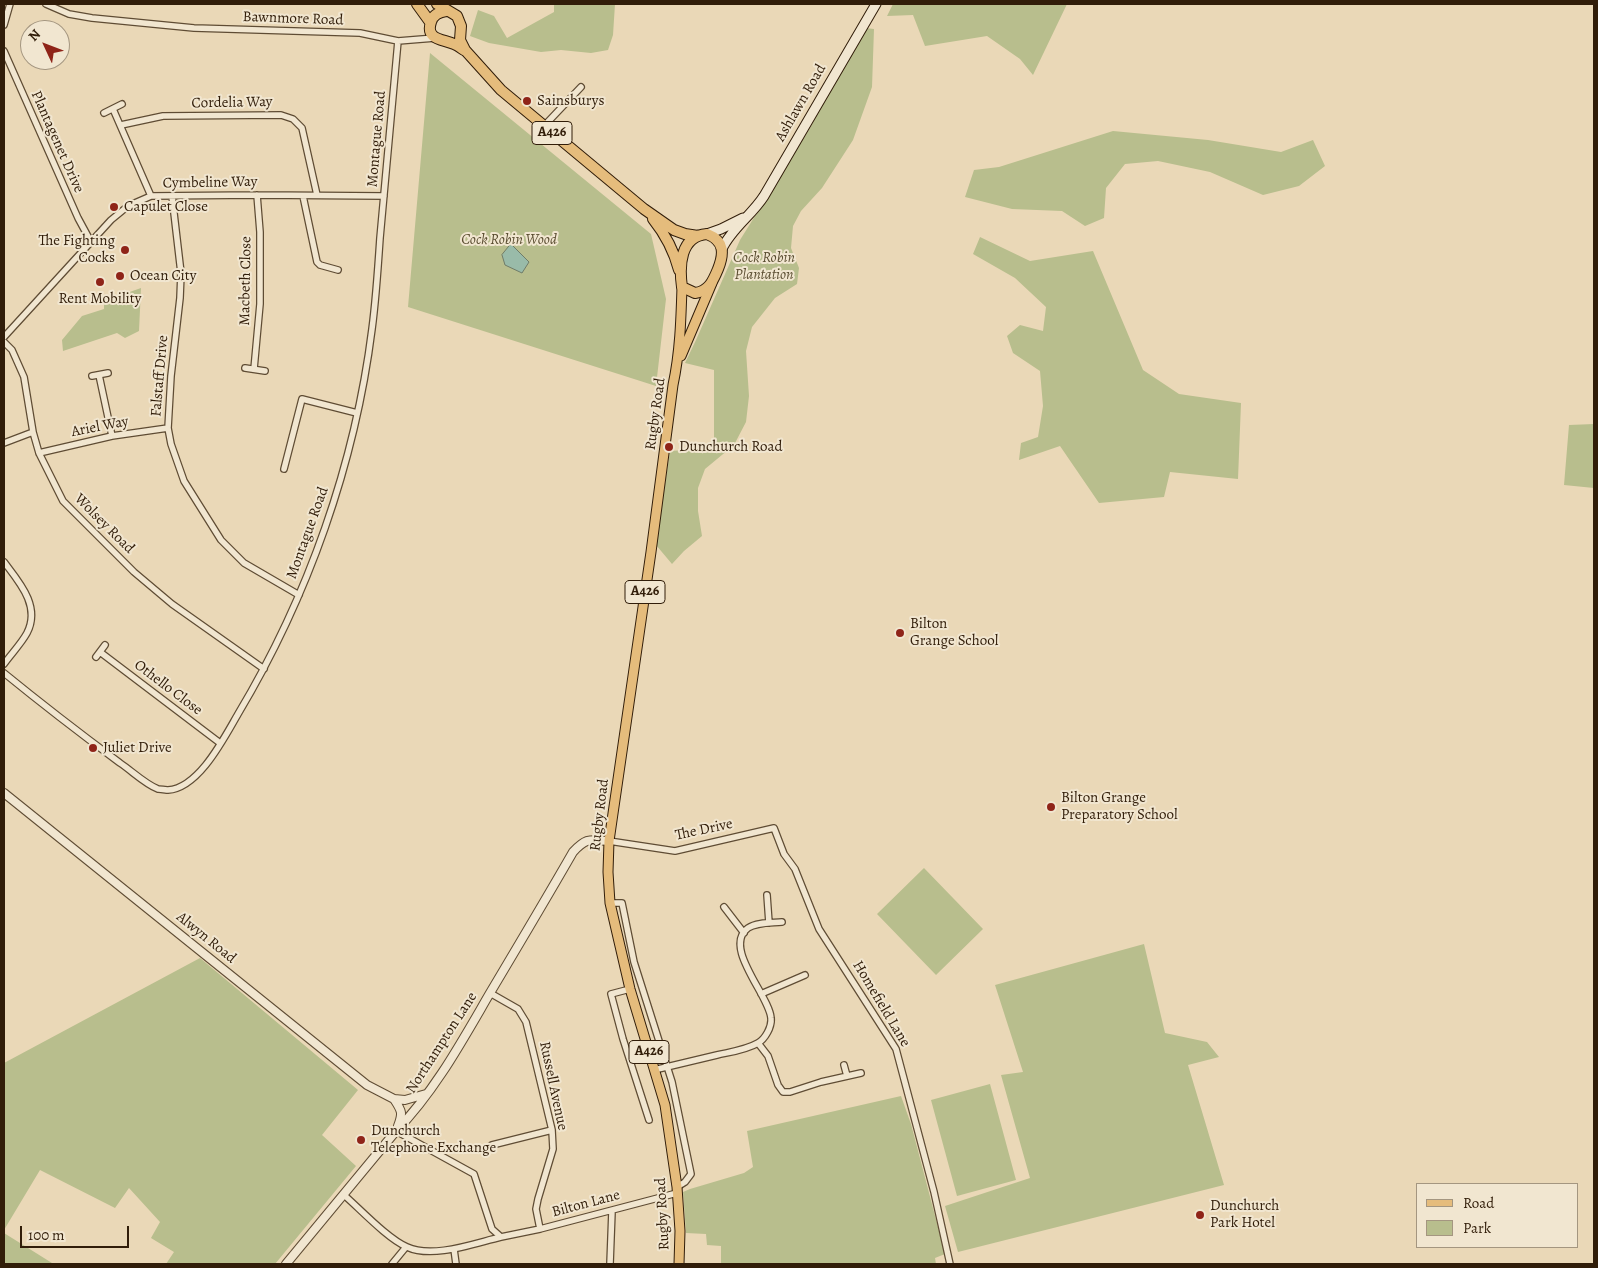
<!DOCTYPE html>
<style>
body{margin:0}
#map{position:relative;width:1598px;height:1268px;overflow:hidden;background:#ead8b7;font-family:Alegreya,serif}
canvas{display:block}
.frame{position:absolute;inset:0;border:5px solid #311d09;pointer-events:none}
.legend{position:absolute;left:1416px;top:1183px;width:162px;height:65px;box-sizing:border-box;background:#f1e6d0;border:1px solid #a49680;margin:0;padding:6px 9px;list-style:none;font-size:15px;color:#311d09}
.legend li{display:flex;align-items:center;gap:10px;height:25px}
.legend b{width:25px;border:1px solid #a49680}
.north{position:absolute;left:20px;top:20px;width:50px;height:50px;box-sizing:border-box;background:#f1e6d0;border:1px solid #a49680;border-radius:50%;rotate:313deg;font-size:14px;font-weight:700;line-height:20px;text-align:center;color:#311d09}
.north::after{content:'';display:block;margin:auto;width:18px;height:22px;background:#8f2418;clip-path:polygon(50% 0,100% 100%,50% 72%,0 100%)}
.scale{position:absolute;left:20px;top:1226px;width:109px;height:22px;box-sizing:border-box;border:2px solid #311d09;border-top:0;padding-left:6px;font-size:15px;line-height:18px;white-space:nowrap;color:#311d09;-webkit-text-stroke:4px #f1e6d0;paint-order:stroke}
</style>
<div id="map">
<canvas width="1598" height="1268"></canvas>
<div class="frame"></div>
<ul class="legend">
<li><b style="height:6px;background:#e5bc7c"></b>Road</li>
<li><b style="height:14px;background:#b8be8d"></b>Park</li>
</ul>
<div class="north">N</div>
<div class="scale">100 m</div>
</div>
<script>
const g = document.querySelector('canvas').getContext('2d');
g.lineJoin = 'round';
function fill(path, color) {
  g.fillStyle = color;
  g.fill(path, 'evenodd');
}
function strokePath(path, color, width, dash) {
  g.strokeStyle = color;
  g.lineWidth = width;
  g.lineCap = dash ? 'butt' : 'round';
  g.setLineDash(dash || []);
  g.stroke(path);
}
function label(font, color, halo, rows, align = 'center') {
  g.font = font + ' Alegreya,serif';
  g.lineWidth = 4;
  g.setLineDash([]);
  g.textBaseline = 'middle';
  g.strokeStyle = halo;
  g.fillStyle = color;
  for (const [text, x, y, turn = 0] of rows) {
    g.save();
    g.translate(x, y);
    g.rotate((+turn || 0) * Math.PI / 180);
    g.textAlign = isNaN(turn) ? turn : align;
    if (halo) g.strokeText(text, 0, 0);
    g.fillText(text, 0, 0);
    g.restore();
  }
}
fill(new Path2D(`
 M554,4H615L613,35L608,50L591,53L561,50L541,52L489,43L470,36L478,10L494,16L507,38L554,12Z
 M893,4H1067L1033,75L1020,59L987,36L925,46L913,15L887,16Z
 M866,28L874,29L872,87L853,140L822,188L801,211L793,226L791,248L799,268L797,284L775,298L752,327L746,351L749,396L746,422L734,445L705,469L698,488V511L702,536L684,551L672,564L656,545L670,451L703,449L714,439V370L685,363L696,340L740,240L810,128L840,70Z
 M430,53L651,234L666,299L656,386L408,307Z
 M1113,131L1208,140L1281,152L1313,140L1325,166L1299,186L1263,195L1210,172L1158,161L1125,164L1106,188L1104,218L1085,226L1062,211L1012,209L965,197L974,170L999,167Z
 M980,237L1030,261L1093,251L1143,370L1179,394L1241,403L1238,479L1170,472L1164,497L1099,503L1060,446L1019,460L1021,443L1038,437L1043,406L1040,371L1013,353L1007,336L1020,325L1043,331L1046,307L1015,278L973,254Z
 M141,288L139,331L125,338L117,333L63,351L62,340L82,316L104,309V305L107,300Z
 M1594,424V488L1564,485L1569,425Z
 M924,868L983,929L936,975L877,914Z
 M1144,944L1165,1033L1207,1042L1219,1057L1188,1065L1224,1185L958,1252L945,1206L1030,1178L1001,1075L1023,1072L995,985Z
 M200,958L358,1090L322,1135L356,1166L275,1264H166L174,1252L151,1238L160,1222L129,1188L115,1208L40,1170L4,1230V1063Z
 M990,1084L1016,1180L957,1196L931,1100Z
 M901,1096L911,1124L945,1254L935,1258L936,1264H721V1246L707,1245L706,1234L686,1233L683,1192L690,1189L744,1173L753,1167L747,1131Z
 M4,1233L52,1263V1264H4Z`), '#b8be8d');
const water = new Path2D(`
 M511,244L529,262L522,273L505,265L502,255Z`);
fill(water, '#99bba9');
strokePath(water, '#6f7c69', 1);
const minor = new Path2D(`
 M46,4L69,14L92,18L194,28L360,33L398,41L435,38
 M4,25L10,4
 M4,51L78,218L91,242
 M113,109L151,196
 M104,113L122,104
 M121,125L163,116L281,115L293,119L302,128L317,195
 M544,126L581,87
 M172,196L181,273L180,298L171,376L168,428L171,444L184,481L221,540L244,563L299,595
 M303,196L317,262L320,265L338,270
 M4,337L111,220L128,206L151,196L257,195L384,196
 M4,342L12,350L24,377L33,432L39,453L63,501L134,572L172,604L264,669
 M245,368L265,371
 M254,369L260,304V232L257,195
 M99,375L112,436
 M92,376L108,373
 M4,443L33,432
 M39,453L112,436L168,428
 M284,469L302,399L357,413
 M4,562C19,582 41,606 27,633C21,644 11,654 4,664
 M100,652L220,743
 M96,657L105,645
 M4,673C42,704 81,734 120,763C132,771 145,784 158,789C159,789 167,790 168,790C199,788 224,738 238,714C308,597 355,464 372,329C376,299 378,268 380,238C386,172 392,107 398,41
 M609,841L675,851L774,828L784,854L795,869L819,929L896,1049L934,1192L950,1264
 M767,895L769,923
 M610,903H622L634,962L672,1082L691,1174L685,1182L677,1187
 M724,907L744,933
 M630,989L611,994L623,1039L649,1120
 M490,993L518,1009L526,1022L552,1130L553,1149L538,1199L536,1209L540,1229
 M761,994L805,975
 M758,1043L768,1056L778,1085L783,1092H790L821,1082L861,1073
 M844,1065L847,1076
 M654,1070C675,1065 696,1060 717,1055C730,1052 746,1050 758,1043C765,1039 772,1027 771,1018C769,995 722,947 748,928C757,922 771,923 782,922
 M396,1131L474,1174L492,1229L501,1237L540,1229L677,1193
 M492,1145L552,1130
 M344,1195C360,1209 388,1239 407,1247C433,1259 475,1243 501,1237
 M454,1249L456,1264
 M392,1264L406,1247
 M610,1264L612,1211`);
const tertiary = new Path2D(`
 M4,793L367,1085L394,1099L405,1100L426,1094
 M394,1099C402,1111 403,1113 398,1126
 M286,1264L396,1131C435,1091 462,1041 490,993C518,946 546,899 573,852C587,837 590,840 609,841`);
const secondary = new Path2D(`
 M707,234L721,229L743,218
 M722,249C731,229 752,215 764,196L876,4`);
const primary = new Path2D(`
 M681,356L712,283
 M679,1264L680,1231L677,1187L665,1105L630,989L610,903L608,872L609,841L651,552L673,385C680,352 681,320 682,287`);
const trunk = new Path2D(`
 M417,4L430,22
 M437,4L457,16L461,26L460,40L465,50L501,90L644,209L674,230L685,234L698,236
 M446,11C440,12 433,14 431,22C425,40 443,39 454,44C457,45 461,48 464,50
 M653,219C665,234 674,251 679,270
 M707,234C725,241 724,254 718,269C713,281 709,291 695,293L682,287C679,266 680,236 707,234Z`);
strokePath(minor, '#5f4c34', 8);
strokePath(tertiary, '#5f4c34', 10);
strokePath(secondary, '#311d09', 11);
strokePath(primary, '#311d09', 11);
strokePath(trunk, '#311d09', 12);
strokePath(minor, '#f1e6d0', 5.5);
strokePath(tertiary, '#f1e6d0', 8);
strokePath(secondary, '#f1e6d0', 9);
strokePath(primary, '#e5bc7c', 9);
strokePath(trunk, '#e5bc7c', 10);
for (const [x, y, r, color] of [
 [527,101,5,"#8f2418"],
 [114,207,5,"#8f2418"],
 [125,250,5,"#8f2418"],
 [120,276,5,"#8f2418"],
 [100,282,5,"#8f2418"],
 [669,447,5,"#8f2418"],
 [900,633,5,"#8f2418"],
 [93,748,5,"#8f2418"],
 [1051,807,5,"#8f2418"],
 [361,1140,5,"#8f2418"],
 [1200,1215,5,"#8f2418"]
]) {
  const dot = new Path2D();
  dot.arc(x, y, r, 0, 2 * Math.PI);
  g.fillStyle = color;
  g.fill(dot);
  strokePath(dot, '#f1e6d0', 2);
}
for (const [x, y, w] of [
 [552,133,40],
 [645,592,40],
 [649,1052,40]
]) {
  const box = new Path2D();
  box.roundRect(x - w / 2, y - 11.5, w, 23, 4);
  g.fillStyle = '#f1e6d0';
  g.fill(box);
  strokePath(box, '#311d09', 1);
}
label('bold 14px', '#311d09', null, [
 ["A426",552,133],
 ["A426",645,592],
 ["A426",649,1052]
]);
label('15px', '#311d09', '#f1e6d0', [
 ["Bawnmore Road",293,19,2],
 ["Cordelia Way",232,103,-1],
 ["Ashlawn Road",801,103,-60],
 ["Montague Road",377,139,-85],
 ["Plantagenet Drive",57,142,66],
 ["Cymbeline Way",210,183,-1],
 ["Macbeth Close",246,281,-89],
 ["Falstaff Drive",160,376,-85],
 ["Rugby Road",656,414,-82],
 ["Ariel Way",100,427,-11],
 ["Wolsey Road",104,524,45],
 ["Montague Road",308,533,-70],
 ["Othello Close",168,688,37],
 ["Rugby Road",600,815,-83],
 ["The Drive",704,830,-12],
 ["Alwyn Road",206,938,39],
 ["Homefield Lane",881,1004,59],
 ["Northampton Lane",442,1043,-57],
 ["Russell Avenue",553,1086,78],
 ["Bilton Lane",586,1204,-15],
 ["Rugby Road",663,1214,-93]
]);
label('15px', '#311d09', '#f1e6d0', [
 ["Sainsburys",537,101],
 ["Capulet Close",124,207],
 ["The Fighting",115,241,"right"],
 ["Cocks",115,258,"right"],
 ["Ocean City",130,276],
 ["Rent Mobility",100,299,"center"],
 ["Dunchurch Road",679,447],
 ["Bilton",910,624],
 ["Grange School",910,641],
 ["Juliet Drive",103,748],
 ["Bilton Grange",1061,798],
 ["Preparatory School",1061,815],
 ["Dunchurch",371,1131],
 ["Telephone Exchange",371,1148],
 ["Dunchurch",1210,1206],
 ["Park Hotel",1210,1223]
], 'left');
label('italic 15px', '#5a4d31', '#f1e6d0', [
 ["Cock Robin Wood",509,240],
 ["Cock Robin",764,258],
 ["Plantation",764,275]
]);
</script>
